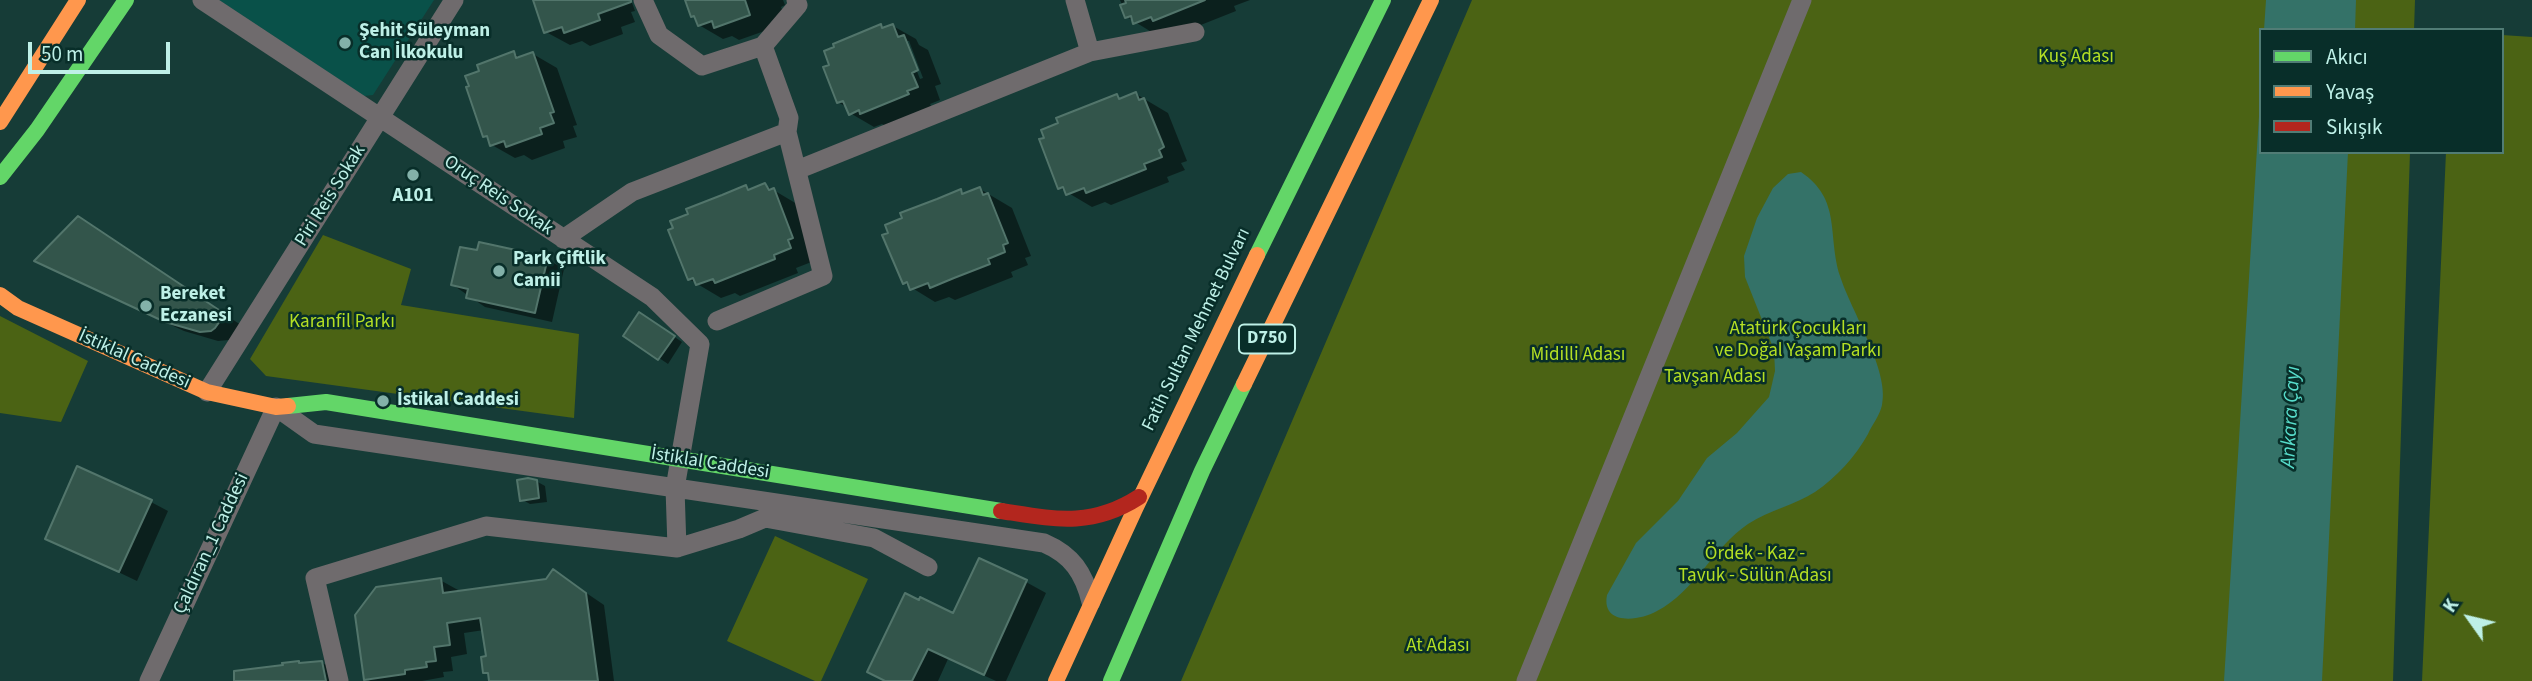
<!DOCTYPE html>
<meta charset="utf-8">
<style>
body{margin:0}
#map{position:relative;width:2532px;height:681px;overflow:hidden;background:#163c37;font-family:"Source Sans 3",sans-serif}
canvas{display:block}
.legend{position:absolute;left:2259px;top:28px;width:245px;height:126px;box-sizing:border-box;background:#082e29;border:2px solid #517c75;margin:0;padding:9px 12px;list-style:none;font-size:21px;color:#bef0e7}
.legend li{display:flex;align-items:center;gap:14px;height:35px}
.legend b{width:35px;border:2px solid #517c75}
.north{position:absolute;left:2434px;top:583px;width:70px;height:70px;-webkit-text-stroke:5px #082e29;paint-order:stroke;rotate:304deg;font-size:19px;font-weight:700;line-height:28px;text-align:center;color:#bef0e7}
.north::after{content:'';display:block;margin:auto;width:24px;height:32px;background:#bef0e7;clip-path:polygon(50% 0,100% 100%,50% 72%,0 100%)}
.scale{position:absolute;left:28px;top:42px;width:142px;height:32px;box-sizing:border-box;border:4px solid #bef0e7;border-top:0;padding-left:9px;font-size:21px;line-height:24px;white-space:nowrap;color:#bef0e7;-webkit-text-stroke:5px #082e29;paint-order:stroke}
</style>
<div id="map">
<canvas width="2532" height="681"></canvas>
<ul class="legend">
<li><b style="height:9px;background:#63d668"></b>Akıcı</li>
<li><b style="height:9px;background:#ff974d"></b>Yavaş</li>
<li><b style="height:9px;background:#b3261e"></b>Sıkışık</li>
</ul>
<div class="north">K</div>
<div class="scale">50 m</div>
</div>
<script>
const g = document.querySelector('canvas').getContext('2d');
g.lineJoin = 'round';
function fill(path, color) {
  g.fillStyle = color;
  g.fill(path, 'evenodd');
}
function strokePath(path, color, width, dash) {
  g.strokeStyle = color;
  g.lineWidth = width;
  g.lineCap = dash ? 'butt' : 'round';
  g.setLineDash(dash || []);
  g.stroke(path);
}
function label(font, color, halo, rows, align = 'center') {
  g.font = font + ' "Source Sans 3",sans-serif';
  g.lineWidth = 5;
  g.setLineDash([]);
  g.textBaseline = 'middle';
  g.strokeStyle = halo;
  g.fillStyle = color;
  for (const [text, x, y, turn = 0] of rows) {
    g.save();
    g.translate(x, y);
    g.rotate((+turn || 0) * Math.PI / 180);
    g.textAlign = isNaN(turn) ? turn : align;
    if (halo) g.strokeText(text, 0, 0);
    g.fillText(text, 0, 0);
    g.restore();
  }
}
fill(new Path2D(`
 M219,0H434L373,95L364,96Z`), '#095149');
fill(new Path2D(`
 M1472,0H2415L2414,30H2261V152H2410L2393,681H1181Z
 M2502,35L2532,37V681H2422L2446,152H2502Z
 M323,235L411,269L401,305L579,334L574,418L266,376L250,359Z
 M0,316L88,361L61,422L0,413Z
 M775,536L868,579L821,681H815L727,641Z`), '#4b6314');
fill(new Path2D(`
 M2266,0H2356L2355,30H2264Z
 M2261,84V152H2348L2322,681H2224Z
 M1801,172C1842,200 1827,234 1840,276C1851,311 1890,371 1882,405C1880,415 1872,425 1868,434C1855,457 1837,477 1815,492C1795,505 1769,510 1748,524C1713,548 1694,592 1657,611C1640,621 1601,626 1607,595L1636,543L1678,501L1707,458L1737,433L1769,397L1775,371L1774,350L1745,277L1744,256L1757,218L1773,188L1788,174Z`), '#347268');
fill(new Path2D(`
 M535,0H631L635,11L631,12L635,22L621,27L623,34L590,46L582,41L570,45L546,32Z
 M687,0H783L785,5L781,7L785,17L771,22L773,28L739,40L732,36L723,39L699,25L697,19L692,16Z
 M1120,0H1250L1234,6L1236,11L1178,34L1158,36L1127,17Z
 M881,26L885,29L893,26L916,39L919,45L928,50L941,84L935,86L940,100L930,104L932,108L886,126L882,124L874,127L850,113L848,108L838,102ZM905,41H909L923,78L920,79Z
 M513,53L521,58L533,54L557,68L577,125L573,126L577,137L563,141L565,148L532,160L524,155L515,158L492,145L490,139L484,136Z
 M1136,94L1168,113L1187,161L1181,163L1185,170L1167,177L1169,182L1111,205L1105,202L1092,207L1060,188L1117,96L1123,100Z
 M765,185L797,204L814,261L796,268L798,273L740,296L735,293L721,298L689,279L746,187L752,190Z
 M980,189L1012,208L1031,256L1025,258L1028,265L1011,272L1013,277L955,300L949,297L935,302L904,283L961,191L966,195Z
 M95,229L241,325L229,340L218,341L184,331L54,270Z
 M547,259L564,269L552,322L485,307L453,285Z
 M648,319L682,342L668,364L625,335Z
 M536,481L545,486L547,502L530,504L521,499Z
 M151,502L168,511L137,581L47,538Z
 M554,571L604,605L614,681H491L490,675L485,672L488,658L484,630L464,633L467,654L451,657L453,671L443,672L444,677L422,681H370L366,678L440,580L458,590L459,593L547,580Z
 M1026,582L1046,593L1006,681H996L948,659L938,681H886L954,615Z
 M321,662L345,676L346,681H261L299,663L302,665Z`), '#0007');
const building = new Path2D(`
 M533,0H631V2L598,14L600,20L564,33L562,27L544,33Z
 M685,0H745L750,15L714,28L712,21L698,26L694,16L691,17Z
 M1125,0H1205L1153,21L1151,17L1133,24L1131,16L1125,18L1120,5L1126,3Z
 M881,24L882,28L893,24L898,37L904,35L918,70L912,73L918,87L907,91L909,94L860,114L859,110L849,115L843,101L837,103L823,67L829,65L824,51L834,47L833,44Z
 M514,51L516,58L533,52L554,112L550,113L554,123L540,128L542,134L506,147L504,141L490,146L487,136L483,137L466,87L469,86L465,76L479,71L477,65Z
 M1136,92L1139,100L1144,98L1164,147L1159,150L1162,157L1144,164L1146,169L1086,193L1084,188L1066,195L1063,187L1058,189L1039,139L1044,138L1041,130L1058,123L1056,118L1117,94L1119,99Z
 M765,183L769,190L774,188L793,238L788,240L791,248L774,255L775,259L715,283L713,279L696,285L693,278L688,280L668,230L673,228L670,221L688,214L686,209L722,195L746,185L748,190Z
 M980,187L983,195L988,193L1008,243L1003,245L1005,252L988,259L990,264L954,278L930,288L928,283L910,290L907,282L903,284L882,235L888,233L885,225L902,218L900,213L937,199L961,189L962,194Z
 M78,216L225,314L215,328L211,331L200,332L165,322L34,261Z
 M479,242L548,257L535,313L466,298L468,289L451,285L460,247L477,250Z
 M639,312L675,336L658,360L623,336Z
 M77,466L152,500L119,572L45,539Z
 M528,478L537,480L539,498L520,501L517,480Z
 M979,558L1027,580L984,675L928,649L912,681H885L867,672L905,593L919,600L920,597L953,613Z
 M553,569L586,593L598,681H489L488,673H483L481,657L486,656L480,618L447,623L450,645L434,647L436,661L426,662L427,667L405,670V674L364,680L355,615L376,587L441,578L443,593L546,579Z
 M299,661V663L322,661L326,681H234V671L283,665L282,663Z`);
fill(building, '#33554b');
strokePath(building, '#52756b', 2);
strokePath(new Path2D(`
 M202,0L652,297L700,344L675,488L677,548
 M643,0L659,35L702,66L763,46L798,5L796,0
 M1075,0L1090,52
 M797,170L1090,52L1195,32
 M563,239L632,192L787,132
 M717,321L823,276L787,132L789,118L763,46
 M207,392L454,0
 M149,681L276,407L314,434L1044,543C1072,555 1084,573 1091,602
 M339,681L315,578L486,526L677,548L739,529L765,518L874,538L928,567
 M1526,681L1802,0`), '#6f6b6d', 19);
strokePath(new Path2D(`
 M0,177L37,130L126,0
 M1257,255L1383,0
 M288,406L326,402L1001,511
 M1111,681L1202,471L1244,384`), '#63d668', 16);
strokePath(new Path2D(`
 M0,122L78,0
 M0,295L18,308L207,392L276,407L288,406
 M1244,384L1431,0
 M1056,681L1135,509L1257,255`), '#ff974d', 16);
strokePath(new Path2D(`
 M1001,511C1053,519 1091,528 1139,497`), '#b3261e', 16);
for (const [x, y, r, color] of [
 [345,43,7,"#83b1a9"],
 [413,175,7,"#83b1a9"],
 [499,271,7,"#83b1a9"],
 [146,306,7,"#83b1a9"],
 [383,401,7,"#83b1a9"]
]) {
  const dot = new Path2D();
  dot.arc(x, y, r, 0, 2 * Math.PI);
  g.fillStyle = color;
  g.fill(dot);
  strokePath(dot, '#082e29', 2.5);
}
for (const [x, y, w] of [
 [1267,339,56]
]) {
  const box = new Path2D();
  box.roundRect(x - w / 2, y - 14.5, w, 29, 5);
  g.fillStyle = '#082e29';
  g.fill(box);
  strokePath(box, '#bef0e7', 2);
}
label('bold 18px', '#bef0e7', null, [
 ["D750",1267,339]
]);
label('bold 19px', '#bef0e7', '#082e29', [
 ["Şehit Süleyman",359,32],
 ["Can İlkokulu",359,54],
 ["A101",413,197,"center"],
 ["Park Çiftlik",513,260],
 ["Camii",513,282],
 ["Bereket",160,295],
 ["Eczanesi",160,317],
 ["İstikal Caddesi",397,401]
], 'left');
label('19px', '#b4df24', '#082e29', [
 ["Kuş Adası",2076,58],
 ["Karanfil Parkı",342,323],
 ["Atatürk Çocukları",1798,330],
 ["ve Doğal Yaşam Parkı",1798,352],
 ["Midilli Adası",1578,356],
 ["Tavşan Adası",1715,378],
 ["Ördek - Kaz -",1755,555],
 ["Tavuk - Sülün Adası",1755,577],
 ["At Adası",1438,647]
]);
label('19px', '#bef0e7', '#082e29', [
 ["Piri Reis Sokak",331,196,-58],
 ["Oruç Reis Sokak",498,196,34],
 ["Fatih Sultan Mehmet Bulvarı",1197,330,-64],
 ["İstiklal Caddesi",134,360,24],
 ["İstiklal Caddesi",710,464,9],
 ["Çaldıran_1 Caddesi",212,544,-65]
]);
label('italic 21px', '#57ddcb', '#082e29', [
 ["Ankara Çayı",2292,417,-87]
]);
</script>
